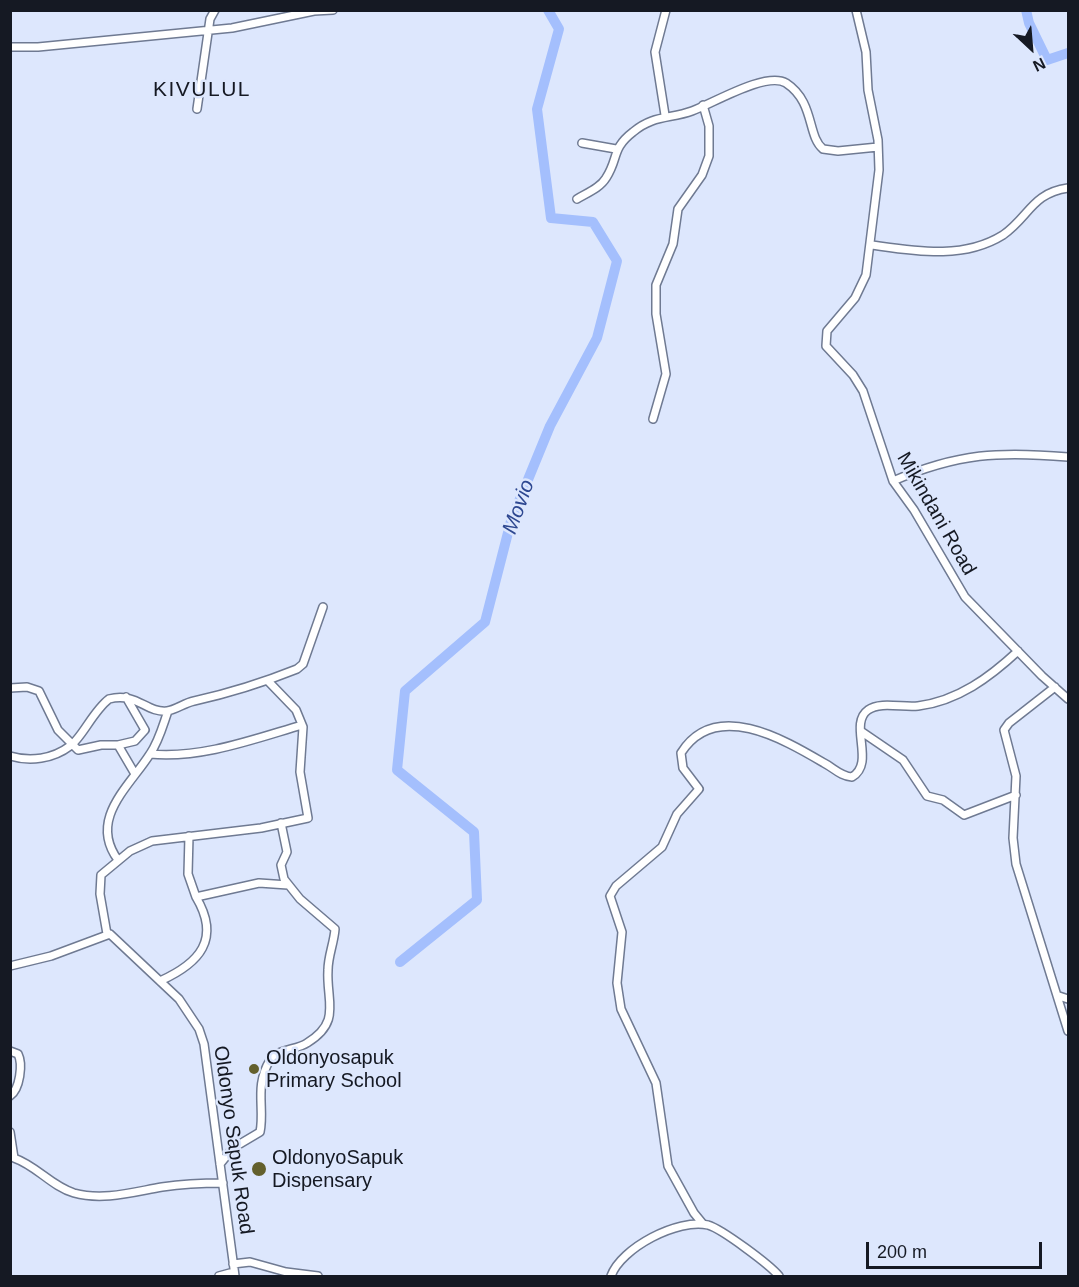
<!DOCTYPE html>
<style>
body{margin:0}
#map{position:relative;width:1079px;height:1287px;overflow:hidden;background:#dde7fd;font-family:Arial,sans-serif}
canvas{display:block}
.frame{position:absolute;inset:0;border:12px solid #151923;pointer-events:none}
.north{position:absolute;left:1001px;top:18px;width:60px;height:60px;-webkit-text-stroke:4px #dde7fd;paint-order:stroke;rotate:154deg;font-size:16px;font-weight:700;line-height:24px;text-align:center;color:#151923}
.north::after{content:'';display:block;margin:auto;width:21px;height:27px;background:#151923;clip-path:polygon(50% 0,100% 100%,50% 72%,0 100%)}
.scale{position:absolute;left:866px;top:1242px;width:176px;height:27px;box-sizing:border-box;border:3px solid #151923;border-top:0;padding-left:8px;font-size:18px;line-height:21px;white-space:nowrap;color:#151923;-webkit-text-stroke:4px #dde7fd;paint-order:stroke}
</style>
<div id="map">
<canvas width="1079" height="1287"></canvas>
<div class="frame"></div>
<div class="north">N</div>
<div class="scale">200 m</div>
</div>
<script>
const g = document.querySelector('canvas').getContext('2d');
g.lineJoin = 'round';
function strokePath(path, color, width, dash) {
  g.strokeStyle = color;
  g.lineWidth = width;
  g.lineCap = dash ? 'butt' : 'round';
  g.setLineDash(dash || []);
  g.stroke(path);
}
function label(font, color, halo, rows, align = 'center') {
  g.font = font + ' Arial,sans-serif';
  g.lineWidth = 5;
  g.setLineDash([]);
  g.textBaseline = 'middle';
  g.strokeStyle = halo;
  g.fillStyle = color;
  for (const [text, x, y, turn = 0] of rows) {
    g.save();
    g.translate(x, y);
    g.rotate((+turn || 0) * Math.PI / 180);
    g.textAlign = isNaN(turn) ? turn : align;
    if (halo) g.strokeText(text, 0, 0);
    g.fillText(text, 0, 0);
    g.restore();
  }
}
strokePath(new Path2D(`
 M1026,10L1029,23L1047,60L1068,53
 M400,962L477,900L474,832L397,770L405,691L485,622L511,521L550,426L597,338L617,261L593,222L551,218L537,109L559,29L548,10`), '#a4bffd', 10);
const street = new Path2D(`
 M856,10L866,52L868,90L878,140L879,170L866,275L855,298L827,331L826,346L853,375L863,391L893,481L914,510L965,597L1042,676L1068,699
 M10,47H38L232,28L314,11L333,10
 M197,109L210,19L215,10
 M665,115L655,52L666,10
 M582,143L616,149
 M577,199C587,193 600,188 606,178C619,158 611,149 633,132C653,115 670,119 692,111C712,104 766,71 786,83C815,102 807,136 823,149L838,151L878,147
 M872,245C915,251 963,260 1003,235C1029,217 1032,193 1068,188
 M653,419L666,374L656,314V285L673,244L678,209L702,175L709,156V126L703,105
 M893,481C958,453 1000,451 1068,457
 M1055,687L1009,723L1004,730L1016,776L1013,838L1016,864L1068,1031
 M10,688L27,687L39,691L58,730L78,750L101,745H118L135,774
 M862,732L903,760L927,796L943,800L964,815L1016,795
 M118,745L135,741L145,730L126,697
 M150,754C201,759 254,739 302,725
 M10,756C30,762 53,759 70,746C82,738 93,711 109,699C137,692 146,713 167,711C176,710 184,703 194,701C230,693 262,683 297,669L303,664L323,607
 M189,836L188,874L196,897L259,883L288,885
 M118,860C88,819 129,787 150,754C159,741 163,725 168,711
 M107,934L100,894L101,875L130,851L152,841L261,828L308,818L300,772L303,727L296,710L268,681
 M10,966L51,956L110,934L179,999L199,1029L204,1044L235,1276
 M160,981C200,963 221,939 196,897
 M1059,996L1068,999
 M10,1051L18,1054C23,1064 20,1089 10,1096
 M10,1132L14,1158C37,1166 51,1186 74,1193C103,1201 133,1192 162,1187C182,1184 202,1183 223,1183
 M220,1164L233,1148L260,1132C265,1109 254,1086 270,1060C277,1049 297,1050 307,1043C342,1022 326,1001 328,970C328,956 334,943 335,929L300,899L284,879L281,865L287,852L281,823
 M703,1224L694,1213L668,1166L656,1083L621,1009L617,983L622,932L610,896L616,886L662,847L677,814L699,789L683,768L681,753C715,699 783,739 824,763C834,768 840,776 852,777C876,763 848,724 868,710C880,701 904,708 918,706C958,701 990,677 1018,651
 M233,1264L250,1262L286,1272L318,1276
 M219,1276L230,1273L233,1276
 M611,1276C621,1248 678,1218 708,1225C722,1229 770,1265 779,1276`);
strokePath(street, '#6f7a92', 10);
strokePath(street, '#fff', 7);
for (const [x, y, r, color] of [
 [254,1069,6,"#63602d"],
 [259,1169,8,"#63602d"]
]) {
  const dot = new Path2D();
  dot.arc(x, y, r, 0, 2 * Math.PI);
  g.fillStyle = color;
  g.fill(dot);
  strokePath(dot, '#dde7fd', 2);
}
label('20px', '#151923', '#dde7fd', [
 ["Mikindani Road",936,514,60],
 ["Oldonyo Sapuk Road",233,1140,82]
]);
label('20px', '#151923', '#dde7fd', [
 ["Oldonyosapuk",266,1058],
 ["Primary School",266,1081],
 ["OldonyoSapuk",272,1158],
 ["Dispensary",272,1181]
], 'left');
g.letterSpacing = '1.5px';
label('21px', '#151923', '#dde7fd', [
 ["KIVULUL",202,90]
]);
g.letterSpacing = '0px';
label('italic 21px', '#2e4891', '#dde7fd', [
 ["Movio",519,507,-70]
]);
</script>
